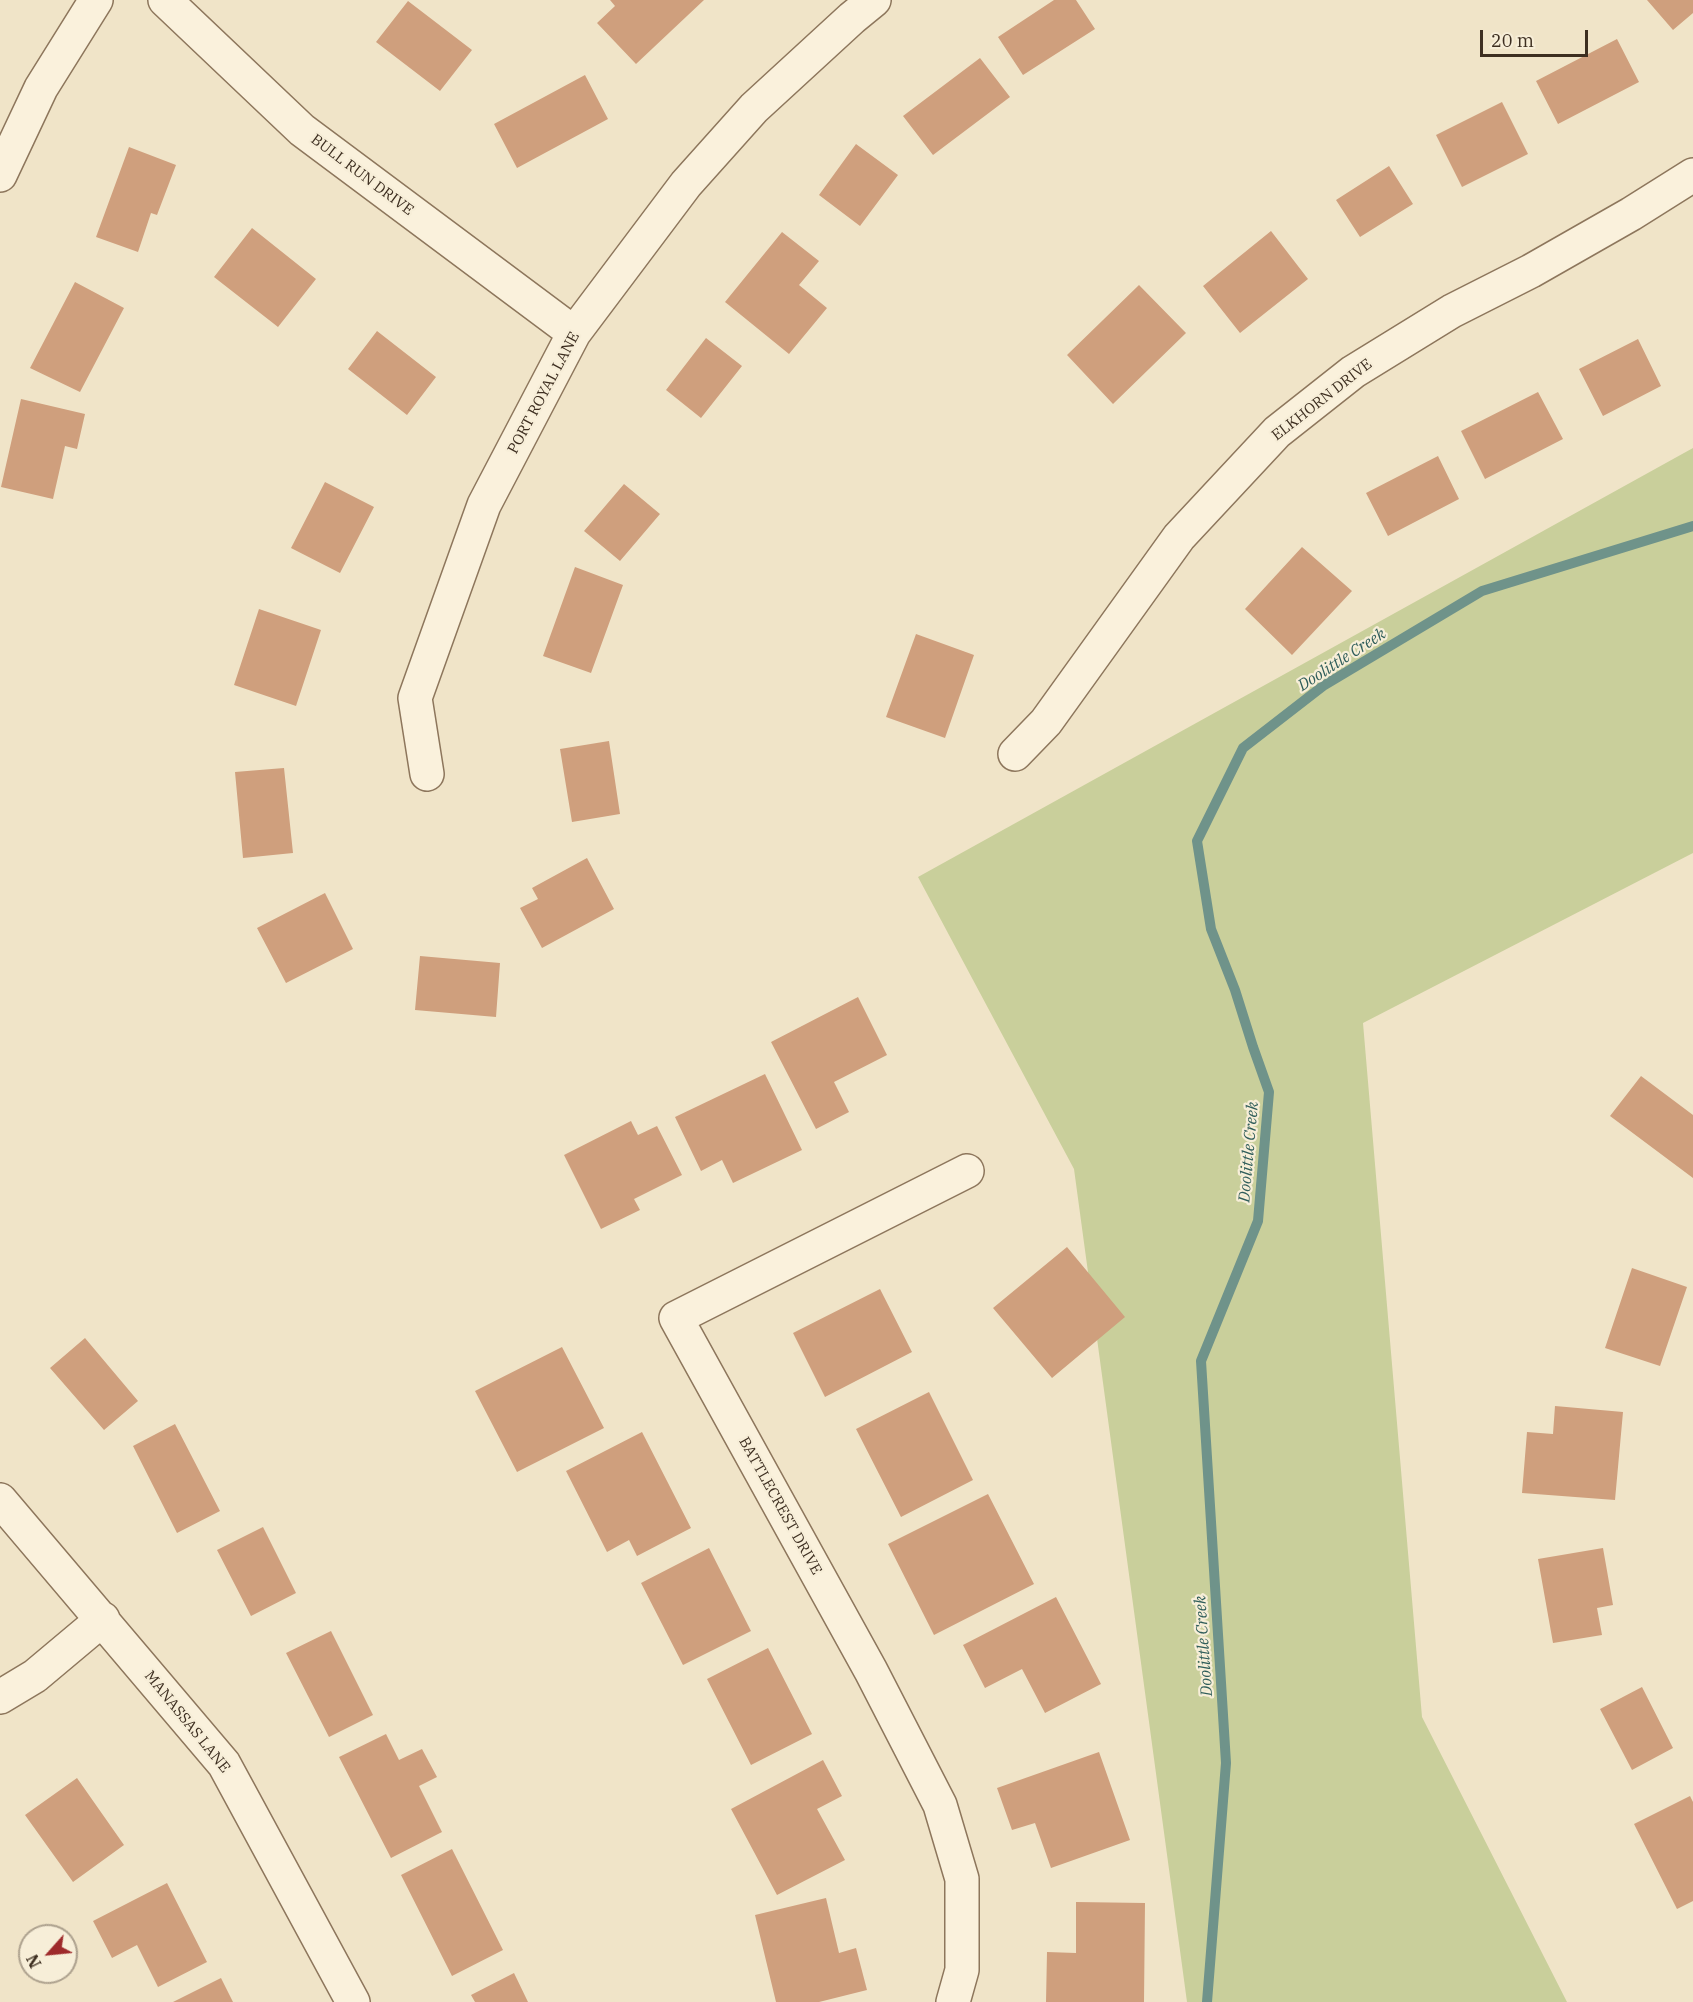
<!DOCTYPE html>
<style>
body{margin:0}
#map{position:relative;width:1693px;height:2002px;overflow:hidden;background:#f0e4c8;font-family:"IBM Plex Serif",serif}
canvas{display:block}
.north{position:absolute;left:18px;top:1924px;width:60px;height:60px;box-sizing:border-box;background:#f7eed8;border:2px solid #ada18e;border-radius:50%;rotate:243deg;font-size:16px;font-weight:700;line-height:24px;text-align:center;color:#3d2e20}
.north::after{content:'';display:block;margin:auto;width:21px;height:27px;background:#9e2a2b;clip-path:polygon(50% 0,100% 100%,50% 72%,0 100%)}
.scale{position:absolute;left:1480px;top:30px;width:108px;height:27px;box-sizing:border-box;border:3px solid #3d2e20;border-top:0;padding-left:8px;font-size:18px;line-height:21px;white-space:nowrap;color:#3d2e20;-webkit-text-stroke:4px #f7eed8;paint-order:stroke}
</style>
<div id="map">
<canvas width="1693" height="2002"></canvas>
<div class="north">N</div>
<div class="scale">20 m</div>
</div>
<script>
const g = document.querySelector('canvas').getContext('2d');
g.lineJoin = 'round';
function fill(path, color) {
  g.fillStyle = color;
  g.fill(path, 'evenodd');
}
function strokePath(path, color, width, dash) {
  g.strokeStyle = color;
  g.lineWidth = width;
  g.lineCap = dash ? 'butt' : 'round';
  g.setLineDash(dash || []);
  g.stroke(path);
}
function label(font, color, halo, rows, align = 'center') {
  g.font = font + ' "IBM Plex Serif",serif';
  g.lineWidth = 4.5;
  g.setLineDash([]);
  g.textBaseline = 'middle';
  g.strokeStyle = halo;
  g.fillStyle = color;
  for (const [text, x, y, turn = 0] of rows) {
    g.save();
    g.translate(x, y);
    g.rotate((+turn || 0) * Math.PI / 180);
    g.textAlign = isNaN(turn) ? turn : align;
    if (halo) g.strokeText(text, 0, 0);
    g.fillText(text, 0, 0);
    g.restore();
  }
}
fill(new Path2D(`
 M1693,448V853L1363,1023L1422,1717L1567,2002H1187L1074,1169L918,877Z`), '#c9cf9b');
strokePath(new Path2D(`
 M1207,2002L1226,1763L1201,1361L1258,1221L1269,1092L1253,1047L1235,990L1211,929L1197,841L1243,748L1323,686L1482,591L1693,526`), '#6f938a', 10);
fill(new Path2D(`
 M610,0H704L636,64L597,23L615,6Z
 M1054,0H1076L1095,29L1023,75L998,37Z
 M1647,0H1693V13L1673,30Z
 M408,1L472,50L440,91L376,42Z
 M1617,39L1639,82L1558,124L1536,81Z
 M980,58L1010,97L933,155L903,116Z
 M585,75L608,119L517,168L494,124Z
 M1502,102L1528,154L1462,187L1436,135Z
 M856,144L898,175L860,226L819,195Z
 M129,147L176,165L157,215L151,213L138,252L96,237Z
 M1389,166L1413,204L1360,237L1336,200Z
 M252,228L316,279L278,327L214,277Z
 M1271,231L1308,279L1240,333L1203,286Z
 M782,232L819,261L799,285L827,308L789,354L725,302Z
 M75,282L124,308L80,392L30,368Z
 M1139,285L1186,333L1113,404L1067,355Z
 M377,331L436,377L407,415L348,369Z
 M706,338L742,366L701,418L666,390Z
 M1638,339L1661,386L1603,416L1579,369Z
 M1538,392L1563,439L1485,479L1461,431Z
 M21,399L85,414L77,449L65,446L53,499L1,487Z
 M1438,456L1459,499L1388,536L1366,493Z
 M325,482L374,507L340,573L291,548Z
 M624,484L660,514L620,561L584,531Z
 M1302,547L1352,591L1292,655L1245,609Z
 M575,567L623,585L591,673L543,656Z
 M259,609L321,630L296,706L234,685Z
 M916,634L974,655L945,738L886,717Z
 M609,741L620,814L572,822L560,749Z
 M284,768L293,853L243,858L235,772Z
 M587,858L614,909L542,948L520,908L538,899L532,888Z
 M325,893L353,949L286,983L257,928Z
 M420,956L500,963L496,1017L415,1010Z
 M858,997L887,1055L834,1082L849,1112L816,1129L771,1042Z
 M765,1074L802,1150L733,1183L722,1160L701,1171L675,1117Z
 M1641,1076L1693,1115V1178L1610,1116Z
 M631,1121L638,1135L657,1126L682,1175L634,1199L640,1210L601,1229L564,1155Z
 M1067,1247L1125,1317L1052,1378L993,1308Z
 M1632,1268L1687,1287L1660,1366L1605,1348Z
 M880,1289L912,1352L825,1397L793,1333Z
 M85,1338L138,1401L104,1430L50,1368Z
 M562,1347L604,1428L517,1472L475,1391Z
 M929,1392L973,1480L901,1517L856,1429Z
 M1555,1406L1623,1412L1615,1500L1522,1493L1527,1432L1553,1434Z
 M175,1424L220,1511L177,1533L133,1446Z
 M642,1432L691,1528L637,1556L629,1540L607,1552L566,1471Z
 M988,1494L1034,1584L934,1635L888,1544Z
 M263,1527L296,1593L251,1616L217,1550Z
 M709,1548L751,1631L683,1665L641,1583Z
 M1603,1548L1613,1605L1597,1608L1602,1635L1553,1643L1538,1559Z
 M1056,1597L1101,1684L1045,1713L1022,1669L985,1688L963,1645Z
 M331,1631L373,1715L329,1737L286,1653Z
 M768,1648L812,1734L751,1765L707,1679Z
 M1642,1687L1673,1748L1632,1770L1600,1709Z
 M386,1734L399,1760L422,1749L437,1777L419,1786L442,1832L391,1858L339,1757Z
 M1099,1752L1130,1840L1051,1868L1035,1823L1012,1830L997,1788Z
 M823,1760L842,1796L817,1809L845,1860L777,1895L731,1809Z
 M77,1778L124,1845L73,1882L25,1815Z
 M1690,1796L1693,1802V1901L1677,1909L1634,1824Z
 M452,1849L503,1950L452,1976L401,1875Z
 M167,1883L207,1962L158,1987L137,1945L112,1958L93,1921Z
 M826,1898L839,1953L856,1948L867,1990L819,2002H776L755,1915Z
 M1076,1902L1145,1903L1144,2002H1046L1047,1952L1076,1953Z
 M514,1973L528,2002H475L471,1995Z
 M221,1978L233,2002H173Z`), '#cf9f7d');
const minor = new Path2D(`
 M165,0L302,130L574,333
 M0,175L41,88L96,0
 M1015,754L1046,722L1179,537L1277,432L1353,372L1452,311L1531,271L1631,214L1693,175
 M427,774L415,698L484,505L574,333L686,184L754,108L852,18L874,0
 M0,1500L224,1764L353,2002
 M0,1697L35,1676L103,1619
 M953,2002L962,1970V1879L940,1805L871,1671L676,1318L967,1171`);
strokePath(minor, '#8d765c', 36);
strokePath(minor, '#faf1dc', 33);
label('15px', '#3d2e20', '#f7eed8', [
 ["BULL RUN DRIVE",362,175,37],
 ["PORT ROYAL LANE",544,393,-62],
 ["ELKHORN DRIVE",1322,400,-38],
 ["BATTLECREST DRIVE",780,1506,61],
 ["MANASSAS LANE",187,1722,51]
]);
label('italic 16px', '#2f5d5a', '#f7eed8', [
 ["Doolittle Creek",1342,660,-33],
 ["Doolittle Creek",1249,1152,-85],
 ["Doolittle Creek",1204,1646,-94]
]);
</script>
